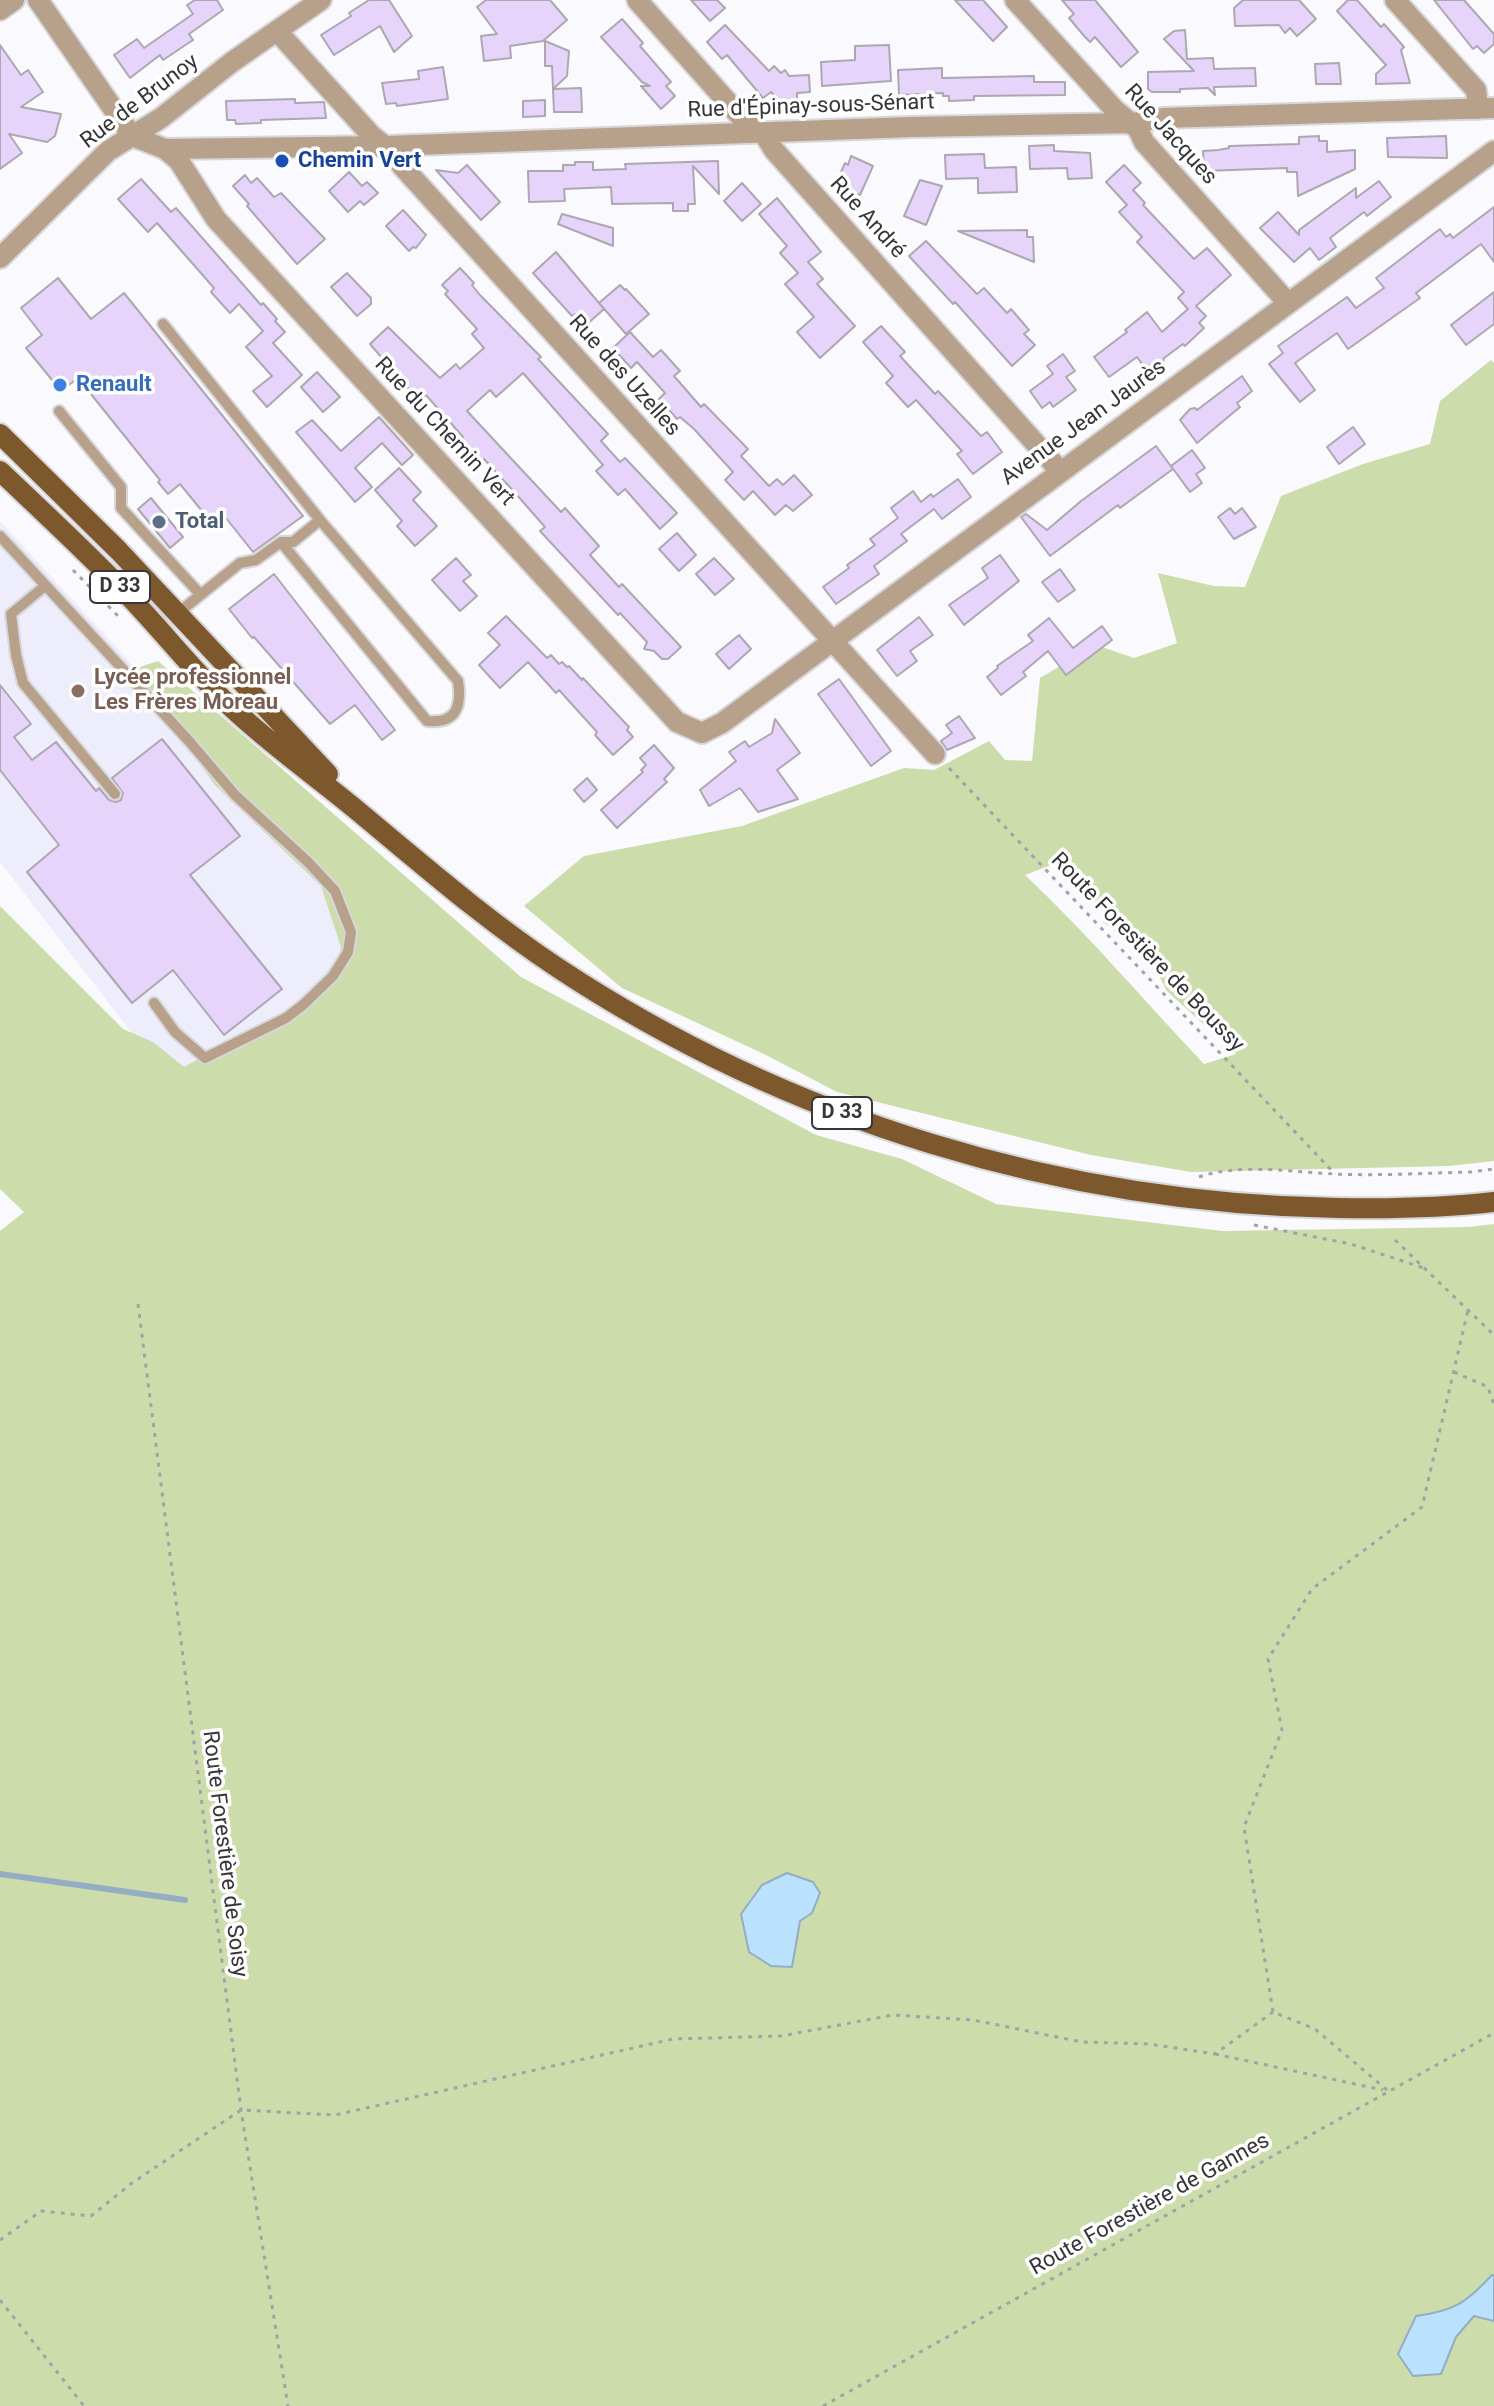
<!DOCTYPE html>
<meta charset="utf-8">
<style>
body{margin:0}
canvas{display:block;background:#fafafe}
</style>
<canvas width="1494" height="2406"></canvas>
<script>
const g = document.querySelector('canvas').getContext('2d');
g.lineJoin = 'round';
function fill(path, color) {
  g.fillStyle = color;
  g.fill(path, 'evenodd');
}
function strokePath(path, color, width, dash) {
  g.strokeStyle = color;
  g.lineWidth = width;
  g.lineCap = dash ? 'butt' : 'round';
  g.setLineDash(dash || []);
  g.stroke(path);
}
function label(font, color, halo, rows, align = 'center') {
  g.font = font + ' Roboto,sans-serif';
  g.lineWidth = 7;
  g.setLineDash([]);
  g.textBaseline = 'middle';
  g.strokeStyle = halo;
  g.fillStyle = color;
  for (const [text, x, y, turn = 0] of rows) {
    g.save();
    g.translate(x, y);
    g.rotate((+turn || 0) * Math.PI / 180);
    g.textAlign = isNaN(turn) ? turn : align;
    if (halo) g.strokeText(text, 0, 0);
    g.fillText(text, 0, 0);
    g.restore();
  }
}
fill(new Path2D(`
 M0,521L364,916L360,964L172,1085L0,862Z`), '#ededfc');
fill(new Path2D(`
 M1491,360L1494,363V1161L1449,1166L1191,1172L1091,1155L837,1092L764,1054L622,988L524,906L584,856L742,826L904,768L934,770L989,741L1005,760L1032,761L1040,678L1096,645L1134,658L1177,643L1158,573L1214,586L1245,587L1281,496L1363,464L1430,444L1440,401ZM1056,863L1110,916L1103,922L1126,939L1158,974L1167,991L1236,1054L1204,1064C1144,1001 1089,935 1025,875Z
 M158,661L521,977L816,1135L902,1159L996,1204L1223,1231L1469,1227L1494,1224V2406H0V1231L24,1212L0,1189V906L123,1029L153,1042L184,1067L277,1017L333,982L341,947L321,886L215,785L131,670Z`), '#ccdcab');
const water = new Path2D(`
 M787,1873L813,1882L820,1893L812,1913L800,1921L792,1967L771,1966L749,1952L741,1914L762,1885Z
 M1492,2275H1494V2321L1474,2316L1456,2337L1441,2374L1413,2376L1398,2354L1416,2316C1454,2311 1466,2303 1492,2275Z`);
fill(water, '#bbe2fc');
strokePath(water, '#93aec2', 2);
strokePath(new Path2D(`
 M0,1874L185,1900`), '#93aec2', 6);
const building = new Path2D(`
 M195,0H217L223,10L189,34L193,40L163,60L160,55L130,78L114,55L137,39L144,48L193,14L187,5Z
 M369,0H389L412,36L394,52L380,26L334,55L321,35L351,16L349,13Z
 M486,0H550L567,20L543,41L510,46L511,58L484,61L481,36L497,34L477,7Z
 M691,0H717L725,8L710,21Z
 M955,0H983L1007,27L993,41Z
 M1062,0H1095L1138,52L1121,67L1095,37L1090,42L1085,37L1069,18L1074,14Z
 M1243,0H1299L1316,19L1297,36L1290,28L1285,33L1279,25L1235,26L1234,8Z
 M1348,0H1357L1381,27L1384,24L1404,47L1401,50L1410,83L1376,84V74L1386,65L1337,11Z
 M1434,0H1464L1494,34V44L1484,53L1477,46L1473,49Z
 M622,19L643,43L640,46L671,82L666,86L675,96L661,109L641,86H650L642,82L601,37Z
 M725,25L769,71L774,66L781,73L785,70L789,76L809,75L810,92L797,93V101L780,102L771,92L763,98L727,55L722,59L707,42Z
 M1185,30L1187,59L1213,58L1214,69L1255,68L1256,86L1214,87L1215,95L1208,88L1180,89V92H1152L1148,89V72L1194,71L1164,39L1174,31Z
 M545,41L569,51L567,76L553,89L552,66H545Z
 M0,45L21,75L28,70L43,92L21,107L61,114L55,136L47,142L9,134L22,153L0,169Z
 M889,45L891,81L822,86L821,62L855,60V46Z
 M1339,63L1341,84H1316L1315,64Z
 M443,67L448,99L397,106L396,103L386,104L382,83L419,79L418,71Z
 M942,68V78L1034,76V82H1065V95L974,96V100L949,101V96H943V93L899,95L898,70Z
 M581,88L582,112H554L553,89Z
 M295,99V103L324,102L326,118L261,120V123L236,124L235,120H227L226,101Z
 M545,100V116L523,117V101Z
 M1319,136V141H1327V152L1355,150V169L1298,196L1297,172H1287V168L1204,171L1203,151L1218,150L1229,148V146L1299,144V137Z
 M1446,136L1447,158L1388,157L1387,138Z
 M1054,145V151L1090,153L1092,178L1068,179L1067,168L1030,169L1029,146Z
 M984,154L985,168L1016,167L1017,192L978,193V178L946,179L945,155Z
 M851,156L873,166L860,195L836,184L845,163L848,165Z
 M718,161L719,194L693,166L695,204H688V211H673V203L612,204L611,187L564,189L565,201L529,202L528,171H563V165H575V162H593V170L626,169L625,164Z
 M467,165L500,202L481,220L436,170L458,173Z
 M1124,165L1141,183L1133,190L1145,203L1143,205L1194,259L1207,248L1231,275L1196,306L1206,316L1199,323L1204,328L1185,346L1183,344L1164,358L1163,364L1150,365L1145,368L1137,357L1109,377L1094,357L1127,332L1125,330L1147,312L1162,332L1188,309L1178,298L1184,292L1137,242L1142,237L1119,212L1127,205L1106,182Z
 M349,172L362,186L367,182L378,193L364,205L360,201L348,212L329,191Z
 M245,175L251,183L257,178L274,197L281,193L325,239L297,264L247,206L249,204L233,186Z
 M141,179L171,212L176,208L261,305L263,303L277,319L275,321L285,332L273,343L302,375L267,407L253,391L272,376L246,347L263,331L239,304L230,313L211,292L214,288L157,223L148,232L118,199Z
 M920,180L942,186L926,225L904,216Z
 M1379,181L1391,197L1367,216L1364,212L1330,238L1336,247L1319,260L1310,248L1294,262L1260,228L1278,212L1299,235V230L1356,188V198Z
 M742,183L761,204L742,221L724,201Z
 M777,198L821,252L808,262L823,279L817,284L855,326L820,358L797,332L814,317L785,284L798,273L780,253L787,246L759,214Z
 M1494,207V262L1481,244L1416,293L1420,298L1348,349L1337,333L1295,363L1315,390L1300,402L1269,364L1283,353L1278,346L1347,297L1356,308L1384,288L1376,278L1440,229L1446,237L1450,234L1453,238Z
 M403,210L426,235L416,248L413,247L409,251L386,226Z
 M562,214L613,228V246L558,224Z
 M1027,230V237H1033L1034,262L958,231Z
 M926,241L977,294L984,288L1007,313L1011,309L1029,330L1024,334L1035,345L1012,366L955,302L953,304L909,256Z
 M556,252L604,309L585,326L575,314L572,316L533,273Z
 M460,268L474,283L472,285L479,294L541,357L538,359L608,434L601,441L620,462L625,458L677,513L660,529L625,489L618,495L596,471L603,465L523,373L496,397L490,390L467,411L561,512L565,508L599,546L590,555L619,587L622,584L681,647L668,659H662L654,651L644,649L647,642L620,613L618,615L540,531L545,527L516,494L484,459L480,463L460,441L463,437L426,395L419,401L370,344L388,327L440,378L456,364L460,369L484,348L472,334L477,329L445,294L448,291L442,285Z
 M347,273L371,298V304L357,316L331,287Z
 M58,278L91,319L124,293L303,516L253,552L222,513L211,522L180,484L168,494L158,482L160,480L78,378L61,391L26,348L42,335L21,308Z
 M620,285L625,290L626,289L649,314L626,334L599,303Z
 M1494,292V324L1466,345L1451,325Z
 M881,326L905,352L900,356L935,394L938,391L981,436L987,432L1002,452L973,474L957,454L962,451L916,400L908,407L886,383L893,376L863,342Z
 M630,332L653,357L661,350L680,371L674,376L701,407L704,404L748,449L741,456L769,486L777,479L783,485L794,475L812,495L793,511L786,505L775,515L753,491L744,500L725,480L733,472L694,429L680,417L677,419L659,399L665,393L637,362L631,368L613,348Z
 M1063,354L1075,371L1066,377L1076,390L1053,407L1050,402L1042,408L1030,391L1053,374L1047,366Z
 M317,372L340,397L323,412L301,387Z
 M1242,376L1252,391L1237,403L1240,407L1197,443L1180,420L1190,409L1195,408L1197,410Z
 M379,417L413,455L402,465L382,443L355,468L372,487L355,502L296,432L312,420L341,451Z
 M1353,427L1365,444L1339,464L1327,447Z
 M1156,446L1173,469L1120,508L1118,505L1050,556L1021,517L1026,514L1047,530L1081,501Z
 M1192,450L1205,468L1196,474L1202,483L1190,492L1171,466Z
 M399,468L421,492L413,500L437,526L415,546L397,526L402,521L375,490Z
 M958,479L971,497L942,519L934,509L901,534L907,541L874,566L879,574L836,604L823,587L849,568L847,565L875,545L870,539L898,518L891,508L913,491L921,502L931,494L933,497Z
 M151,498L183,537L170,548L138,509Z
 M1230,508L1235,514L1242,508L1256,527L1234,539L1218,517Z
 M677,533L696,555L679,571L659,549Z
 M1000,555L1019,581L964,625L949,605L988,578L982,568Z
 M456,558L471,575L463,581L477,596L460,611L432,580Z
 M714,558L734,579L715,595L696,574Z
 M1060,569L1075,590L1058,602L1042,582Z
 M274,574L395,730L382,740L355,705L330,724L254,637L252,638L229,609Z
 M506,616L547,658L551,655L559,664L562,662L567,667L569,666L582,680L583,678L629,727L627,730L633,737L613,755L595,735L597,732L559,690L556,693L528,662L500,688L479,665L500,645L488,633Z
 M919,617L933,635L910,651L917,661L897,676L877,650Z
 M1049,618L1073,648L1102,626L1112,640L1066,675L1048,651L1023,672L1026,676L1001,695L987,677L998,668L997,666L1033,641L1028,635Z
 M739,635L751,649L729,669L716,654Z
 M839,679L891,751L871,766L818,694Z
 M0,685L31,724L14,737L32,760L56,742L96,791L99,788L109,800L116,802L121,800L123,793L112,778L162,739L240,836L190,875L282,989L224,1035L173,970L132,1003L27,872L59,845L0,770Z
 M959,716L975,738L947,750L941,741L952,733L946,725Z
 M775,719L800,753L777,770L798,799L758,812L740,788L709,806L700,790L736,761L729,752L745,741L749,747L772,733Z
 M654,745L674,768L664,779L667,782L617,828L601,810L643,772L641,770L646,765L640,758Z
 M587,778L597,790L584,802L574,790Z`);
fill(building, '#e6d4fb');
strokePath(building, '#aca7b1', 2);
const service = new Path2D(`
 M163,324L320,520L293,542H281L256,560L240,563L178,613
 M59,411L121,487V508L200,594
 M0,536L189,741L235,795L308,862L335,891L351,932L348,952L333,976L303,1005L286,1018L205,1058L175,1032L154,1003
 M281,542L427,721C456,724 462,707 458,681L320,520
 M45,586L11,614L16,655L23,683L115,794`);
const minor = new Path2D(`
 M38,0L132,136L165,149L386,146L912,127L1132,123L1163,118L1494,108
 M637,0L740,116L764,134L774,150L1060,471
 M1015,0L1115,110L1138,129L1144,142L1288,303
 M1395,0L1476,90L1478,109
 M0,10L14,0
 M277,31L372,136L395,154L402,166L935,754
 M165,149L179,161L216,219L677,722L702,733L722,723L1494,151`);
const tertiary = new Path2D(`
 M0,258L108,151L161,118L232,62L321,0`);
const primary = new Path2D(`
 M0,434L119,551L328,774
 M0,471C40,509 80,546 119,586C158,625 191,669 231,707C271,745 317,777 359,812C424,866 487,921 558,968C788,1120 1062,1204 1338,1208C1390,1209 1442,1208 1494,1202`);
strokePath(service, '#d7d7db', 14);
strokePath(minor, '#d7d7db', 24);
strokePath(tertiary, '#d7d7db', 24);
strokePath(primary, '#d7d7db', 24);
strokePath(new Path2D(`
 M73,570L121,619
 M949,768L1335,1174
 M1199,1177C1239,1163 1293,1172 1335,1174C1380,1176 1426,1173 1471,1172L1494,1169
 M1254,1225L1351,1244L1424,1268
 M1395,1240L1494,1335
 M138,1304L241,2110L288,2406
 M1454,1372L1488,1387L1494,1405
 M1215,2054L1383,2090
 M1387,2090L1315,2029L1273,2012L1244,1827L1282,1730L1268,1659L1312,1589L1422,1507L1468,1310
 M0,2240L41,2211L91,2216L132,2183L241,2110L335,2115L673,2039L781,2036L893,2015L973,2020L1082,2042L1149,2044L1215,2054L1273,2012
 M0,2300L84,2406
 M823,2406L1494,2033`), '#a3a3a7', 3, [4, 6]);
strokePath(service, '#b7a18a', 10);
strokePath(minor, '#b7a18a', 20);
strokePath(tertiary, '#b7a18a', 20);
strokePath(primary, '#7d582c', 20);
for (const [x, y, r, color] of [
 [282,161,8,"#1a4fb4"],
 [60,385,8,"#3f7fe0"],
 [159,522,8,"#5c6f8a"],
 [78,691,8,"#8d6e63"]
]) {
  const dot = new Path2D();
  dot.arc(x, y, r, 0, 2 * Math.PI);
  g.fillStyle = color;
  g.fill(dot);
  strokePath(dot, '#fff', 3);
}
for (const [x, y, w] of [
 [120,587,60],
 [842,1113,60]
]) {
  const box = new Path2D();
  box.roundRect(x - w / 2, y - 16, w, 32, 6);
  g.fillStyle = '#fff';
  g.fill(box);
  strokePath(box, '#36363a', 2);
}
label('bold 20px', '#36363a', null, [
 ["D 33",120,587],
 ["D 33",842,1113]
]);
label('22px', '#36363a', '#fff', [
 ["Rue de Brunoy",140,102,-37],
 ["Rue d'Épinay-sous-Sénart",811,107,-2],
 ["Rue Jacques",1170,135,48],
 ["Rue André",867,218,48],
 ["Rue des Uzelles",624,376,48],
 ["Avenue Jean Jaurès",1084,423,-36],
 ["Rue du Chemin Vert",444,432,47],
 ["Route Forestière de Boussy",1147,953,46],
 ["Route Forestière de Soisy",224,1854,83],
 ["Route Forestière de Gannes",1150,2205,-29]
]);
label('bold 22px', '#164399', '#fff', [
 ["Chemin Vert",298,161]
], 'left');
label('bold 22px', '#366cbe', '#fff', [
 ["Renault",76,385]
], 'left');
label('bold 22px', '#4e5e75', '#fff', [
 ["Total",175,522]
], 'left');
label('bold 22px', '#785e54', '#fff', [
 ["Lycée professionnel",94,678],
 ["Les Frères Moreau",94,703]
], 'left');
</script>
